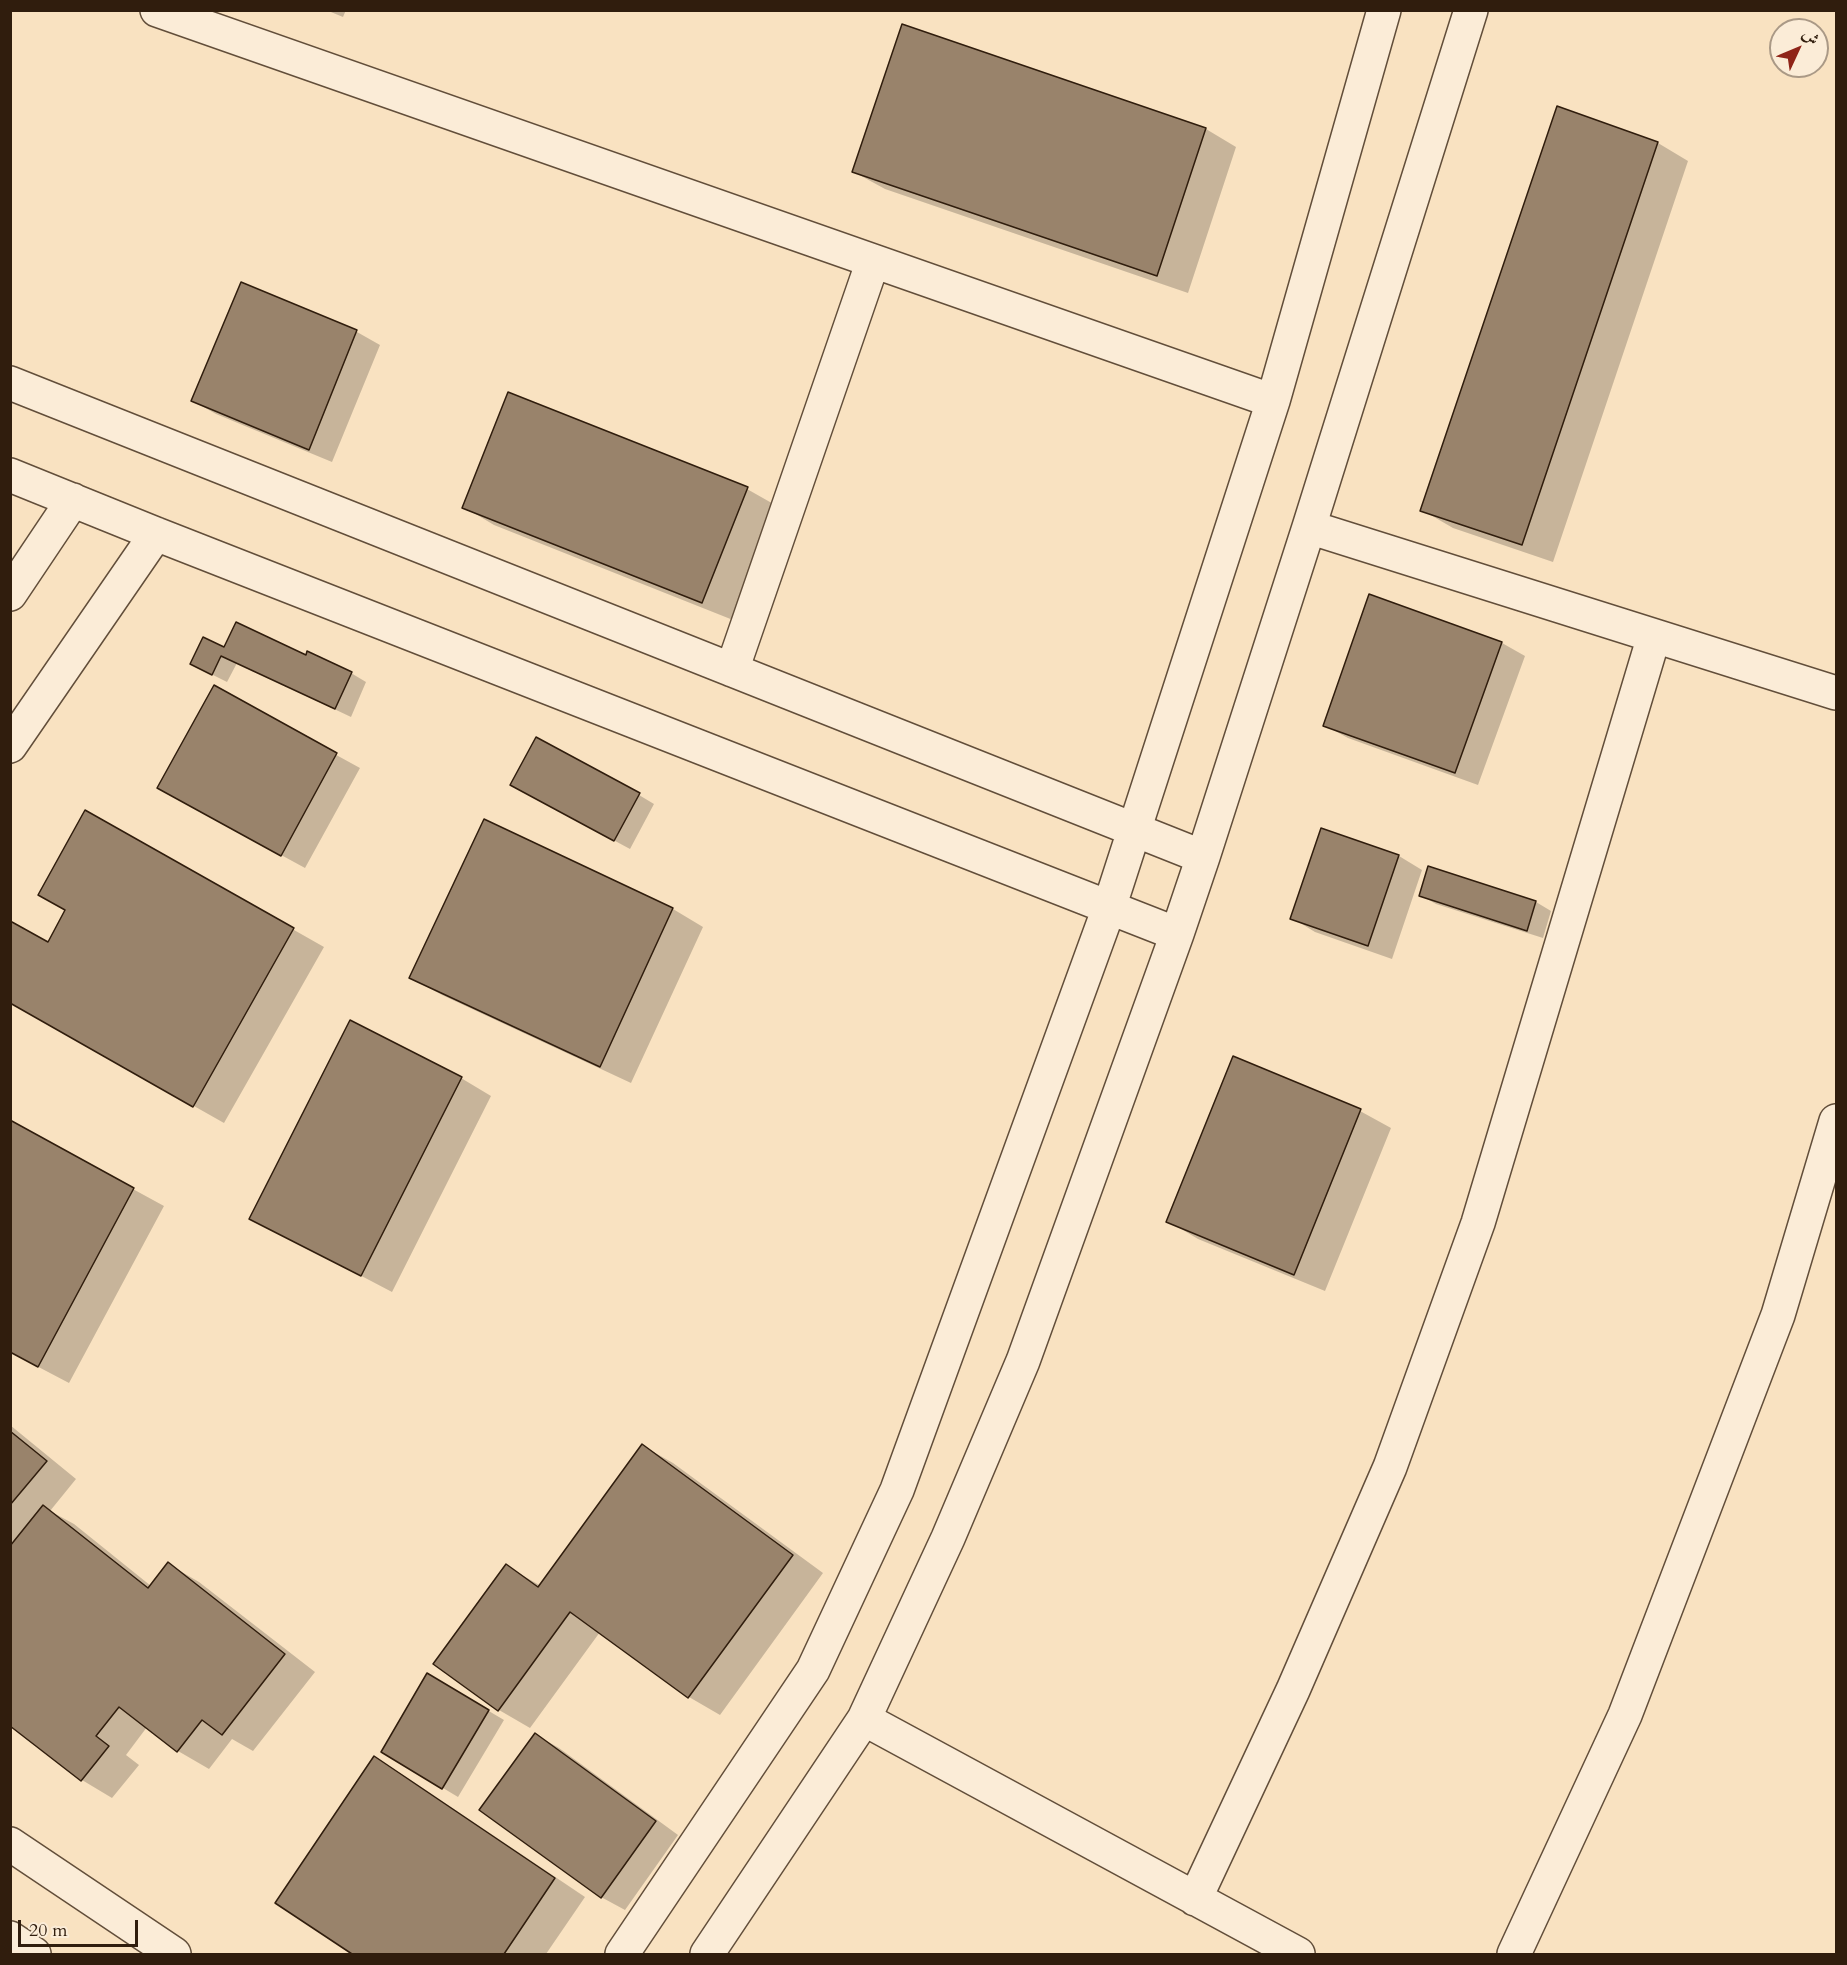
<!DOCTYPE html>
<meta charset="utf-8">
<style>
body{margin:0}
#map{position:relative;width:1847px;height:1965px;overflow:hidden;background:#f9e2c1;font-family:Cardo,Amiri,serif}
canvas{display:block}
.frame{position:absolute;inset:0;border:12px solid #301d0d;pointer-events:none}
.north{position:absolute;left:1769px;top:18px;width:60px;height:60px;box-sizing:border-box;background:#fbecd7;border:2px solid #aa9986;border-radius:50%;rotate:46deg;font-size:16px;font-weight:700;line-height:24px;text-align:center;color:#301d0d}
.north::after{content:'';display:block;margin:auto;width:21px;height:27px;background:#8f2418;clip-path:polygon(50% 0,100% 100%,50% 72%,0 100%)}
.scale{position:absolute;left:18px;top:1920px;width:120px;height:27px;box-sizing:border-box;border:3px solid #301d0d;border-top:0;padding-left:8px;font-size:18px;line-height:21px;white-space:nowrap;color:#301d0d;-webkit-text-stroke:4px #fbecd7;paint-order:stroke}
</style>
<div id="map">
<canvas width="1847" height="1965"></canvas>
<div class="frame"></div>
<div class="north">ش</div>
<div class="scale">20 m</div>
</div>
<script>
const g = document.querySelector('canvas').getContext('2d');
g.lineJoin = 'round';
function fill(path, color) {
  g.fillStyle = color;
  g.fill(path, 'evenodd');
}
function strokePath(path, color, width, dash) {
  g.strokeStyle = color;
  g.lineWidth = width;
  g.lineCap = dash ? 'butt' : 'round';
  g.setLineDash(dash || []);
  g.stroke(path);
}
fill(new Path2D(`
 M326,10H346L343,17Z
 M903,26L1206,129L1236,147L1188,293L885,189L854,172Z
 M1557,108L1658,143L1688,161L1553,562L1453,528L1422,510Z
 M241,284L357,332L380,345L332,462L216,414L193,401Z
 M747,489L777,506L733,620L494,525L464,507Z
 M1502,643L1525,656L1478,785L1348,738L1324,725Z
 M225,649L307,657L351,673L366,682L351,717L237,663L227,682L191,664Z
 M214,688L360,768L305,868L182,801Z
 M528,794L639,795L654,804L630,849Z
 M86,812L324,947L224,1123L10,1002L48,944L67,910Z
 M484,821L673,909L703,927L631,1083L442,995L411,978Z
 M1322,830L1399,856L1422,870L1392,959L1315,932L1292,918Z
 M1420,895L1536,902L1551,911L1543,938L1436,904Z
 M461,1078L491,1096L392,1292L251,1218Z
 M1360,1111L1391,1128L1325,1291L1198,1239L1168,1221Z
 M10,1122L164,1206L69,1383L10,1352Z
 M10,1425L76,1479L50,1511L74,1524L151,1586L168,1564L199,1582L315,1672L253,1751L232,1739L209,1769L178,1751L147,1727L126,1755L139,1765L112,1798L82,1780L10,1725Z
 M643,1446L673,1463L823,1573L720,1715L689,1697L600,1632L530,1728L499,1710L435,1663L506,1566L541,1586Z
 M428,1675L504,1720L458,1797L443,1788Z
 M536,1735L559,1748L678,1835L625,1910L601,1897Z
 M374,1758L405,1776L585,1897L546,1954H354L277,1903Z`), '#0003');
const building = new Path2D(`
 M902,24L1206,128L1157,276L852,172Z
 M1557,106L1658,142L1522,545L1420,511Z
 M241,282L357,330L309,450L191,401Z
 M508,392L748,487L702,603L462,508Z
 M1369,594L1502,642L1455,773L1323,726Z
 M236,622L306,655L307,651L352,672L335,709L221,656L212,675L190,664L203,637L224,647Z
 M214,685L337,753L281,856L157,788Z
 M536,737L640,793L614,841L510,785Z
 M85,810L294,928L193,1107L10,1003V924L12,922L48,942L65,910L38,895Z
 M484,819L673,908L600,1067L409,978Z
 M1321,828L1399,855L1368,946L1290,919Z
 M1428,866L1536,901L1527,931L1419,896Z
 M350,1020L462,1077L361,1276L249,1219Z
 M1233,1056L1361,1109L1294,1275L1166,1222Z
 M10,1120L134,1188L38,1367L10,1352Z
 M10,1431L47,1461L10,1505Z
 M642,1444L793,1555L688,1698L570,1612L498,1711L433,1664L506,1564L538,1587Z
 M43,1505L148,1588L168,1562L285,1654L222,1735L202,1720L177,1752L119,1707L96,1736L109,1746L81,1781L10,1726V1546Z
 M427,1673L489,1710L442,1789L381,1752Z
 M535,1733L656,1821L601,1898L479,1810Z
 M374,1756L555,1878L504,1954H352L275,1903Z`);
fill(building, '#99836b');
strokePath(building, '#301d0d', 1.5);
const minor = new Path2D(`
 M157,10L1273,401
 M10,383L1203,857
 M10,475L156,534L1177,934
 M1309,527L1836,693
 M10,594L73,500
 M732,670L873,261
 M10,746L156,534
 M864,1719L1298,1954
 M10,1844L174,1954
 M1195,1899L1293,1690L1390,1467L1478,1223L1654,636
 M10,1938L34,1954
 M622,1954L813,1670L897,1490L1109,908L1273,401L1384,10
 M707,1954L864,1719L948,1538L1023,1361L1177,934L1203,857L1309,527L1471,10
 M1514,1954L1625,1715L1778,1315L1836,1121`);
strokePath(minor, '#624e3a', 36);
strokePath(minor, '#fbecd7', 33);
</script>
